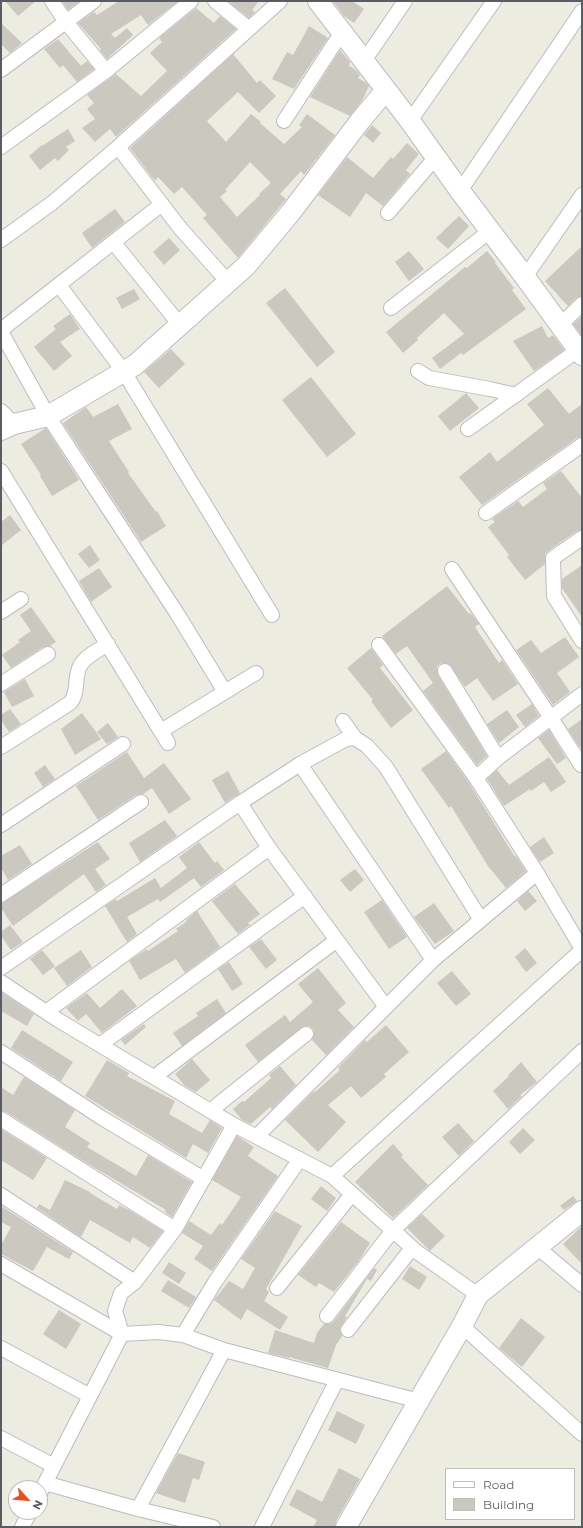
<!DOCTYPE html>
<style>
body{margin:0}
#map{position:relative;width:583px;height:1528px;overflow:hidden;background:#edece0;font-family:Montserrat,sans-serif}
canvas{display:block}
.frame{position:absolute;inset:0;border:2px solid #595c62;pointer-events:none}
.legend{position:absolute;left:445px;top:1468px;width:130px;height:52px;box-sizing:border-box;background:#fff;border:1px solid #bdbec0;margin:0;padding:5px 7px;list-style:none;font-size:12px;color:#595c62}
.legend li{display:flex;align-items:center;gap:8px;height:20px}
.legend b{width:20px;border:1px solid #bdbec0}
.north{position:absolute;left:8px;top:1480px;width:40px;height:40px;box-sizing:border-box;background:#fff;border:1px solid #bdbec0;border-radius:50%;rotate:117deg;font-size:11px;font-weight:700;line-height:16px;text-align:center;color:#595c62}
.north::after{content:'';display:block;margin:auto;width:14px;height:18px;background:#f44a1f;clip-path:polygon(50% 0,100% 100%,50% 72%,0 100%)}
</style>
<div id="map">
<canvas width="583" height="1528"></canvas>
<div class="frame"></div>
<ul class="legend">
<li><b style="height:5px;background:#fff"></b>Road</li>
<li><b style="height:11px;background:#cac8bf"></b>Building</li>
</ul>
<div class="north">N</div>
</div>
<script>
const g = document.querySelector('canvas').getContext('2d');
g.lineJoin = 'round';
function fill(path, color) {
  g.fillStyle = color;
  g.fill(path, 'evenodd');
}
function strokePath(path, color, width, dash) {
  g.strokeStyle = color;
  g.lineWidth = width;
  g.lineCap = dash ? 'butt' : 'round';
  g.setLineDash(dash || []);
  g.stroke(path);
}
fill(new Path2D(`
 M5,1H36L18,16Z
 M62,1H80L68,10Z
 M119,1H178L148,25L141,15L111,34L115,38L127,28L133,35L107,59L100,50L101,49L78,23L94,12L97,15Z
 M232,1H259L252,10L255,12L249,18L230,3Z
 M333,1H352L364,9L354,23L344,16Z
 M196,8L214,23L220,16L236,29L116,137L110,129L95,142L82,128L95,119L87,109L94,103L87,95L116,74L141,96L167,71L150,53L162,42L159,38Z
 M1,23L22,43L10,53L1,44Z
 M309,26L328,38L294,89L272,79L287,52L293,55Z
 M58,39L81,66L87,61L94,69L77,82L63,65L60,68L44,49Z
 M340,50L350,62L349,66L355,69L360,75L358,78L365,82L369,86L362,101L350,116L310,97Z
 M233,54L257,83L260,80L276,96L259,113L238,92L207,121L226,142L251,114L261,122L260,123L284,144L302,127L299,125L307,114L335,135L304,175L301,171L280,194L286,199L238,258L203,218L207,215L182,187L174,194L158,177L155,181L130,148ZM250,162L271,183L259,194L260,195L237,217L220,197L227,191L225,190Z
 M372,125L381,133L373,143L364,135Z
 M68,129L75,141L66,147L69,150L58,161L55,158L40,170L29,156L42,145V146Z
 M407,143L419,154L406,170L410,174L383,206L366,193L350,217L318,195L347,157L373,178L391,157L393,159Z
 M115,209L125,222L92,248L82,233Z
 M459,216L469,226L448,249L436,238Z
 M169,238L180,250L164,265L153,252Z
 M582,246V296L576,298L568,306L545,281Z
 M409,251L424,269L409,281L395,262Z
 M487,251L496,262L495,263L514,288L512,290L526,309L463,355L461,353L440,369L432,358L464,334L444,313L417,338L418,340L403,353L386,332L465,267L467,268Z
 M285,288L335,352L317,367L266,303Z
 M134,289L140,299L122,309L116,298Z
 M70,314L80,329L60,342L72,356L54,371L34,347L56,329L53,326Z
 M582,316V336L573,324Z
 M542,326L548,338L553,335L564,350L534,371L513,341Z
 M171,349L185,364L159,388L144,372Z
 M311,377L356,434L327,457L282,400Z
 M548,388L569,414L582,404V437L577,438L482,505L459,477L490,452L497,462L544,425L527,404Z
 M466,393L479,408L450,431L438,416Z
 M118,404L132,429L109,441L129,472L128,473L156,512L157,511L166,526L141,542L63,423L86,407L93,417Z
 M46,428L79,480L52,496L40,476L41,475L21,444Z
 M561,471L582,498V530L577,531L548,551L545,554V564L525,580L507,557L509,555L488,527L495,522L492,519L518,501L523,507L547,489L543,483Z
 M10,515L21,530L1,546V522Z
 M90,545L100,560L89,568L78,554Z
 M582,565V617L562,588V579Z
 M99,568L112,587L91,602L79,581Z
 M447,586L469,614L470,613L472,615L479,624L475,627L499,663L502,660L518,684L493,701L477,678L465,687L449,664L444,663L440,664L437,667L438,675L487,756L477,765L423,691L433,683L407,646L396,654L382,636Z
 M31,607L56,642L50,646L43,647L11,668L2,655L20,642L18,640L31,631L20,615Z
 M565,637L579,657L557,673L570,692L553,705L516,650L531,640L541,653Z
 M371,648L383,665L380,668L413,710L391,728L371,701L373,700L347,668Z
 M25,679L34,696L12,707L4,692Z
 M532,704L539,716L525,727L516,715Z
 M10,709L21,724L9,732L1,720V715Z
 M507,710L519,727L499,743L487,724Z
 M82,713L101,739L75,755L61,729Z
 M582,719V747L580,748L568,729Z
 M108,723L118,737L107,744L97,732Z
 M549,730L566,758L557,764L538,738Z
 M446,751L469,783L515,857L516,856L526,871L506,888L488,866L451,806L449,808L421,769Z
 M127,752L144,778L164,763L191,799L169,814L152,788L143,794L136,795L98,820L76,786Z
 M549,757L566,782L551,792L544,782L531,791L530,789L504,806L487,779L497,770L509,785Z
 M45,765L55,779L43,787L34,773Z
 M228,771L240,793L225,803L212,780Z
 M165,820L177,836L140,862L129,843Z
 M544,837L554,853L540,862L530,847Z
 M98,842L110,859L95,869L106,885L96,892L84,874L13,926L1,908V904Z
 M199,842L215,863L217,861L224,870L201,887L194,878L160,902L158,899L127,917L137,934L127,942L105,906L116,899L117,901L155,878L161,888L187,868L179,857Z
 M20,845L32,864L8,880L1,868V856Z
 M355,869L364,880L350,892L340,880Z
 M235,884L260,914L248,923L250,925L238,934L212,901Z
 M528,891L537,901L525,911L517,901Z
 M382,900L407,937L389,949L364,912Z
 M434,903L454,931L435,944L414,917Z
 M197,911L220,947L185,973L176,959L140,980L129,961L147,949L148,951L178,931L176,929L187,921L186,920Z
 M10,925L23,942L11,950L1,936V932Z
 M261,939L277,960L266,969L249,947Z
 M525,948L537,963L526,972L515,957Z
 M42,950L55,966L43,975L30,959Z
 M81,950L92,967L67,986L54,968Z
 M229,962L243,984L232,991L218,969Z
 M318,968L346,1003L338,1010L354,1027L326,1055L312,1040L314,1033L313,1029L309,1026H304L258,1062L245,1045L285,1015L290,1022L313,1002L298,984Z
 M452,971L471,994L456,1006L437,983Z
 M122,989L137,1006L102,1033L86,1014L78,1021L66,1008L87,993L100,1008Z
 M1,992L34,1014L27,1026L1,1011Z
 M217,999L226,1013L182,1046L173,1033L198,1016L196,1013Z
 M144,1024L146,1027L125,1045L121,1040Z
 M386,1025L409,1052L384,1074L386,1077L361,1098L351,1086L328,1105L346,1122L318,1152L285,1120L314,1091L315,1092L340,1070L338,1068L365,1040L367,1042Z
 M22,1030L73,1062L61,1081L11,1048Z
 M192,1059L210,1080L196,1092L185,1086L175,1074Z
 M107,1060L129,1073L127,1076L175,1101L169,1114L202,1133L210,1120L222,1128L208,1153L193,1144L186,1158L85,1096Z
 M521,1062L537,1082L520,1095L522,1096L508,1109L493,1091L509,1076L508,1075Z
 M280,1066L296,1085L272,1109L270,1107L251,1124L242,1120L233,1109L242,1101L244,1102L271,1078L269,1075Z
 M24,1077L75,1110L65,1127L90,1143L87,1147L136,1176L148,1155L192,1182L172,1217L165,1212L166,1210L80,1159L6,1112L1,1111V1087L13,1095Z
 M458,1123L474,1141L459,1156L442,1137Z
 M523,1128L535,1140L520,1154L509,1142Z
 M1,1129L47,1158L33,1180L1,1160Z
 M237,1136L254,1147L248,1156L278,1176L212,1271L194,1259L203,1246L182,1233L189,1221L211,1235L220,1223L222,1225L241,1197L212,1180Z
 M393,1144L403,1155L401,1157L428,1185L393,1218L355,1182Z
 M65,1180L90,1192V1193L117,1209L119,1205L129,1210L163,1231L150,1248L133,1237L130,1243L90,1220L81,1237L37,1208L39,1204L50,1210Z
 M321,1186L336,1198L327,1211L311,1199Z
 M573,1196L577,1201L564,1210L560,1206Z
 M1,1206L73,1252L69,1259L47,1247L33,1271L1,1254V1245L11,1227L1,1222Z
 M275,1211L302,1226L266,1289L269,1292L264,1301L288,1317L280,1330L247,1309L241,1320L214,1300L229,1281L243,1289L255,1268L241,1259Z
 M422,1214L445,1236L430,1251L407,1228Z
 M341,1222L370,1243L360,1259L334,1292L319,1283L316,1287L298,1275Z
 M582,1226V1264L563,1244Z
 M169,1262L186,1273L179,1284L162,1273Z
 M410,1266L427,1277L419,1290L402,1279Z
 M374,1268L377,1270L371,1281L367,1279L345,1316L347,1317L340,1328L342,1336L336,1345L328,1368L289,1357V1358L268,1353L275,1330L314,1343L317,1333L324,1324H330L334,1321Z
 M168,1280L196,1297L189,1308L161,1291Z
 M59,1310L81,1324L66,1349L43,1334Z
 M521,1318L545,1337L522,1367L499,1348Z
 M337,1411L365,1425L356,1444L328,1430Z
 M178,1453L205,1462L199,1480L193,1478L185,1503L156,1493Z
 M339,1468L360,1479L336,1521L335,1527H313L317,1520L289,1505L297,1489L322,1502Z`), '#cac8bf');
const street = new Path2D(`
 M52,1L66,22L106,71
 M215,1L249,29
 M364,61L405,1
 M1,70L94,1
 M284,121L342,32
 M410,121L494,1
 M1,147L106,71L191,1
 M460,191L582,11
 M388,213L436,157
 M1,240L52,203L118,147
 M114,243L180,325
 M525,277L582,195
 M228,282L180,228L118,147L280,1
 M59,285L124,372L272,615
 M391,308L490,231
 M560,325L582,304
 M1,330L162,204
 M1,332L48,416L178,615L225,692
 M418,371L429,378L490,389L516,395
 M1,411L14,424
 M468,429L578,350
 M1,471L168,743
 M486,513L582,445
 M582,538L553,558L554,596L582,641
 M452,569L551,718L581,765
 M1,612L21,599
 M379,645L476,778L537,873L582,949
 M445,671L498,758
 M1,684L48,654
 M343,721L355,738L367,746L386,767L481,920
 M161,731L256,673
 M1,747L70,703C79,693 74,677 80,666C85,656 99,650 108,644
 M300,764L433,960
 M476,778L498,758L582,694
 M240,803L269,848L386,1007
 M1,825L123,744
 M1,895L141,802
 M1,968L240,803L300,764L346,739L355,738
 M1,982L58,1020L234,1125L332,1176L417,1252L478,1295
 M46,1012L269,848
 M101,1044L305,896
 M1,1052L102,1118L204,1179
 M154,1077L337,940
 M210,1111L306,1034
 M1,1119L175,1229
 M257,1136L433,960L537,873
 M332,1176L582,950
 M1,1195L135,1282
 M537,1247L582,1285
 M1,1264L122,1334L158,1332L183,1335L224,1350L419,1401
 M277,1288L352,1194
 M327,1316L393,1230L582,1051
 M462,1326L582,1434
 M348,1330L412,1248
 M183,1335L215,1282L300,1159
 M1,1348L90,1396
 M1,1438L54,1466
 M45,1483L138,1509L213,1527
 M40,1493L122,1334L115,1311L121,1293L135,1282L175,1229L234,1125
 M138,1509L224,1350
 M22,1527L30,1512
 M262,1527L337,1380`);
const secondary = new Path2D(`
 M318,1L410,121L460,191L525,277L582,355
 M1,430L14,424L48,416L135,365L246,266L291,212L360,121L386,90
 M346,1527L462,1326L478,1295L582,1211`);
strokePath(street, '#bbbcc3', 16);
strokePath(secondary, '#bbbdc5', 22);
strokePath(street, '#fff', 14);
strokePath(secondary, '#fff', 20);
</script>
